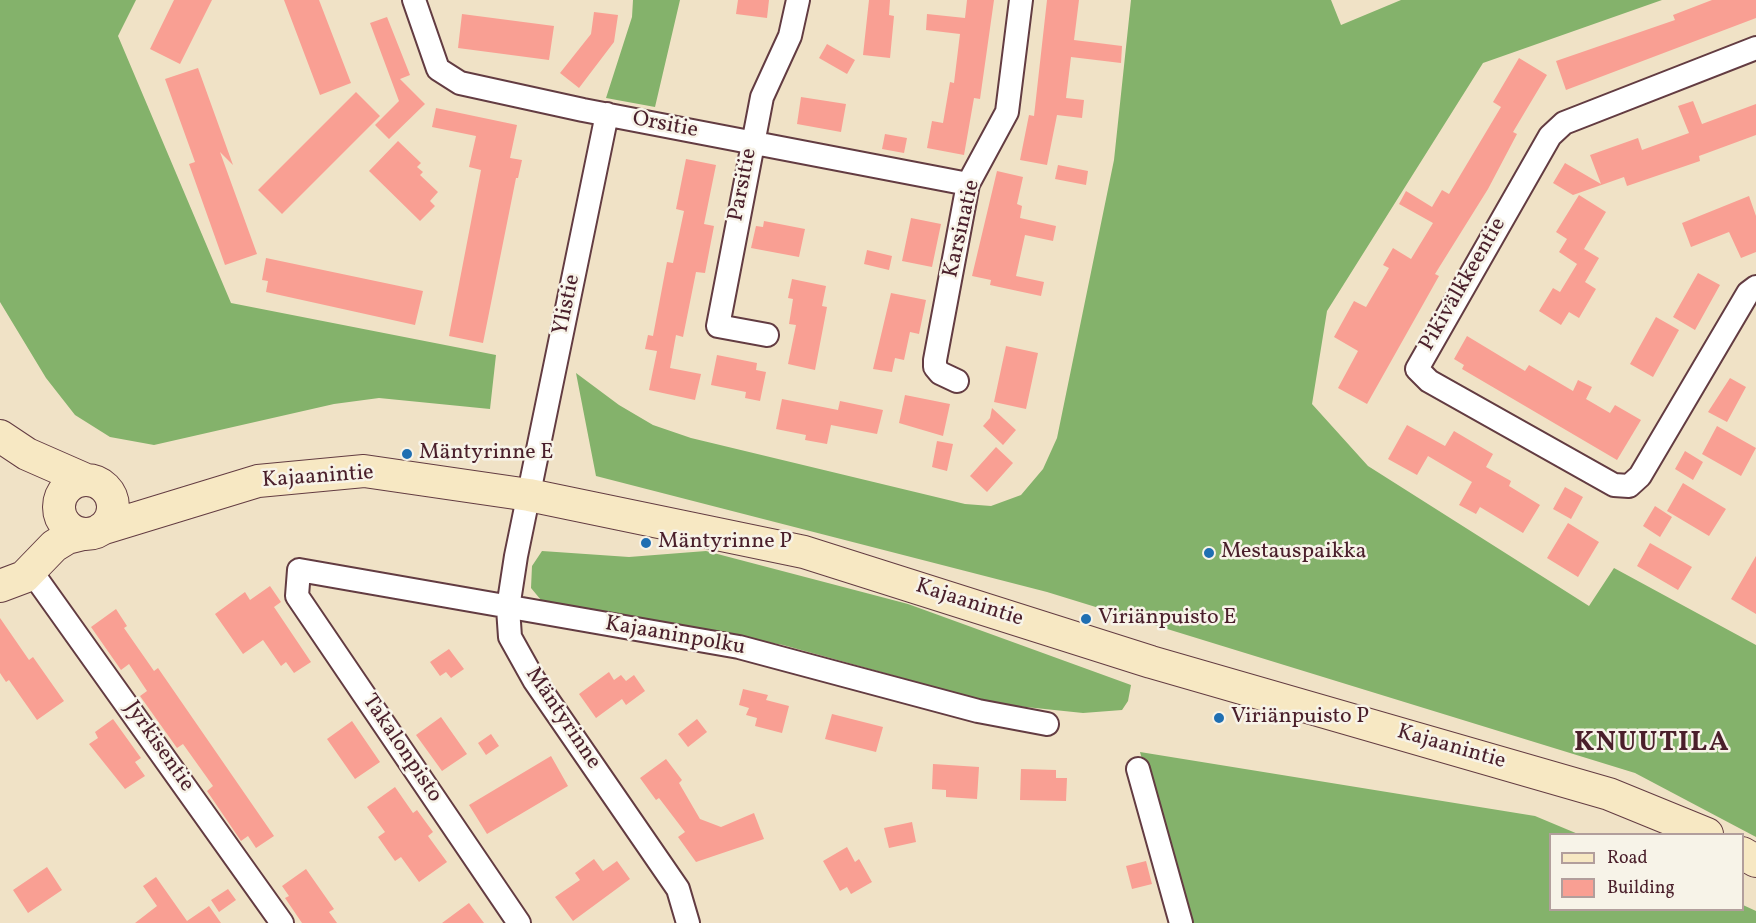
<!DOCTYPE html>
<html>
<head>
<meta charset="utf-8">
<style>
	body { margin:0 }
	#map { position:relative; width:1756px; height:923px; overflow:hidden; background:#f0e2c6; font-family:Vollkorn,serif }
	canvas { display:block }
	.legend { position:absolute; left:1549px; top:833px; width:195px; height:78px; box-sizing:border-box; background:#f7f3e8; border:2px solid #b29e9c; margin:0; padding:8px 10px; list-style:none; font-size:18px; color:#4a1f2b }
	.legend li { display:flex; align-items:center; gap:12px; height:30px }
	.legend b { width:30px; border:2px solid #b29e9c }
</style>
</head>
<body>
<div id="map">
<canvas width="1756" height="923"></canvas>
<ul class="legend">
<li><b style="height:8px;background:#f7e8c3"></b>Road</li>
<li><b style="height:16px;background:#f99f93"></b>Building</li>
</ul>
</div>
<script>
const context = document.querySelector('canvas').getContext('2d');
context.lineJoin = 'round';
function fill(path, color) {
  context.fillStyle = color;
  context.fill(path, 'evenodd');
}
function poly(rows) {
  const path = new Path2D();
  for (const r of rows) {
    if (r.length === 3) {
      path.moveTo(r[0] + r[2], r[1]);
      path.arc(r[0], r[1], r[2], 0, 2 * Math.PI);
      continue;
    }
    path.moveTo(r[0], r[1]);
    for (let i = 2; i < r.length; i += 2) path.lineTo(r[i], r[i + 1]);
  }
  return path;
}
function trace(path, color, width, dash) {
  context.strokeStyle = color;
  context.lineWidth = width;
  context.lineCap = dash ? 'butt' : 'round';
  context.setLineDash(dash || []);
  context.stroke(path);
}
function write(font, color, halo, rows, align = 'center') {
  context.font = font + ' Vollkorn,serif';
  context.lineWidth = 5;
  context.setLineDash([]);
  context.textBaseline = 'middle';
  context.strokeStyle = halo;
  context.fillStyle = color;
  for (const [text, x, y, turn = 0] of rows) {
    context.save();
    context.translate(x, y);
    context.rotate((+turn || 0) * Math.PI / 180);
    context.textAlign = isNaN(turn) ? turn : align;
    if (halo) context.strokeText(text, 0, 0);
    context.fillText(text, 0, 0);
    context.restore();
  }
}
fill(poly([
	[0,0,136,0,118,36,231,303,496,355,490,409,379,398,334,404,154,445,110,437,75,415,46,378,0,302],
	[633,0,680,0,655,107,606,98,632,17],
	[1131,0,1331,0,1341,25,1401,0,1662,0,1483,63,1327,311,1312,404,1368,466,1589,606,1614,568,1756,645,1756,837,1635,773,1047,592,596,476,576,373,619,405,653,425,691,438,965,504,991,506,1021,495,1043,469,1057,438,1114,160],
	[542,551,629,557,706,551,908,604,1131,685,1128,701,1122,710,1083,713,997,704,783,645,541,600,531,588,532,566],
	[1140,752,1535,816,1578,834,1550,834,1550,910,1742,910,1743,905,1756,911,1756,923,1190,923]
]), '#84b26b');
fill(poly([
	[174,0,212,0,180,64,150,49],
	[284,0,319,0,351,83,320,95],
	[738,0,769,0,767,18,736,14],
	[869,0,890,0,889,15,894,16,890,58,863,55],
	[967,0,994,0,980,99,974,98,964,155,927,148,932,121,943,123,950,82,954,83,960,34,926,30,927,14,965,18],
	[1047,0,1079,0,1074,40,1122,46,1121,63,1071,57,1066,98,1084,100,1082,118,1057,115,1047,165,1020,160,1029,115,1034,116],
	[1712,0,1756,0,1756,18,1566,90,1556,61,1675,20,1673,15],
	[594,12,618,15,614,42,579,88,560,73,591,34],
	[462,14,554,26,549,60,458,48],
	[387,17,410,75,400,79,425,104,389,139,375,125,399,101,370,23],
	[827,44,855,60,847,74,819,58],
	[1519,58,1547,75,1513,132,1517,134,1488,189,1435,274,1439,276,1367,404,1338,388,1358,351,1334,337,1354,301,1366,307,1389,268,1383,265,1393,248,1411,259,1433,223,1399,204,1406,191,1432,207,1442,190,1449,194,1501,107,1493,102],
	[198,68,233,165,220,152,257,254,225,265,189,164,195,162,165,79],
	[356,92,380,116,282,214,258,190],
	[801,97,846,104,841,132,797,124],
	[1693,101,1702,124,1756,104,1756,135,1699,156,1700,161,1627,186,1624,177,1573,195,1553,183,1565,163,1601,184,1590,155,1638,138,1642,150,1689,133,1678,106],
	[436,108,517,125,510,158,522,160,518,178,516,178,483,343,449,336,481,170,469,167,476,136,432,127],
	[885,134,907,138,904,153,882,149],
	[398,141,421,163,417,167,423,172,420,175,438,192,430,201,435,206,420,221,369,171],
	[686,159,716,165,704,224,714,226,705,273,696,272,683,337,676,335,670,368,701,374,695,400,649,390,657,351,645,349,648,335,653,336,667,262,673,263,684,211,676,209],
	[1058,165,1088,171,1086,185,1055,179],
	[997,171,1023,177,1017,204,1022,206,1020,218,1056,226,1053,241,1025,235,1016,276,1044,282,1041,296,990,285,991,280,972,276],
	[1579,195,1606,212,1584,249,1599,258,1585,282,1596,289,1579,318,1569,312,1561,325,1539,311,1553,288,1560,292,1577,264,1559,252,1567,239,1556,232],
	[1749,196,1756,216,1756,252,1741,258,1729,232,1691,247,1682,223],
	[911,218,941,224,932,267,902,261],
	[764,221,805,229,799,257,751,248,756,226,763,227],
	[867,250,892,256,889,270,864,264],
	[266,258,423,291,415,325,266,292,268,281,262,280],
	[1698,273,1720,285,1695,330,1673,317],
	[792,279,826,286,822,306,827,307,815,370,788,364,796,325,789,324,793,299,788,298],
	[891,293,926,300,919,334,910,332,904,360,895,358,892,372,873,369],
	[1656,317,1679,330,1653,377,1630,364],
	[1467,336,1525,371,1529,365,1573,391,1578,380,1592,387,1586,399,1610,413,1615,405,1641,420,1617,460,1462,369,1464,365,1454,359],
	[1006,346,1038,353,1026,409,994,402],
	[717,355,757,363,756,370,766,372,760,401,745,398,746,392,711,385],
	[1730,378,1746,387,1727,422,1708,412],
	[905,395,950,404,943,436,899,423],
	[782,399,838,410,840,401,883,410,877,434,831,425,827,444,805,440,806,435,776,429],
	[992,408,1016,430,1003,445,983,426,990,418],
	[1407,425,1445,446,1454,431,1493,454,1486,467,1511,481,1509,486,1540,505,1523,533,1480,507,1476,514,1459,505,1472,482,1428,456,1417,475,1388,459],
	[1717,426,1756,448,1741,476,1702,454],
	[937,441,953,444,947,471,932,467],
	[996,447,1013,463,987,492,970,476],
	[1685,451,1703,462,1693,480,1675,469],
	[1683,483,1726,509,1709,536,1667,511],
	[1565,487,1583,497,1571,519,1553,509],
	[1655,506,1672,517,1660,537,1643,526],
	[1568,523,1599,542,1578,577,1547,558],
	[1650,543,1692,567,1678,590,1637,566],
	[1756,556,1756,614,1731,599],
	[270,586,281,602,274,607,311,662,294,673,286,662,281,666,263,640,243,654,215,614,245,592,250,600],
	[116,609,127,626,124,628,154,671,158,668,274,836,256,848,248,836,241,841,207,791,213,786,183,744,177,748,140,696,147,691,129,664,121,670,91,627],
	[0,618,29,660,33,657,64,701,37,720,9,680,6,682,0,673],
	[449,649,464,669,451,678,446,672,440,676,430,662],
	[609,672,614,680,621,675,626,681,634,675,645,691,626,705,622,699,596,718,579,694],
	[743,689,768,695,766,700,789,706,782,733,755,726,757,718,746,715,749,708,739,705],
	[832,714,883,727,876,752,825,739],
	[441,717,467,754,442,771,416,735],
	[113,719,141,758,135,762,145,776,125,789,89,744,98,738,95,732],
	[697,719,707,732,688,747,678,734],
	[352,721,380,762,355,779,327,739],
	[491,734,499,746,486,755,478,743],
	[551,756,568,786,487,834,469,805],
	[666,759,682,780,679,783,700,819,721,827,754,813,764,839,696,862,678,837,685,832,659,798,656,800,640,778],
	[933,764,979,767,977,799,946,797,946,790,932,789],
	[1021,769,1056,770,1056,778,1067,778,1066,801,1020,800],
	[395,787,413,813,417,810,433,832,428,836,447,862,419,882,401,857,395,861,378,837,385,832,367,807],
	[912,822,916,842,889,848,884,828],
	[847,847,855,862,859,859,872,882,851,894,847,887,840,891,823,861],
	[594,859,603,871,617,861,630,879,573,921,555,897,580,880,575,873],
	[1146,861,1152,884,1132,889,1126,866],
	[47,867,62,890,28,913,13,890],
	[306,869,334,909,329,912,337,923,302,923,285,898,289,896,282,886],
	[156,877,187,921,209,906,221,923,135,923,157,906,143,886],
	[228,889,236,900,219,912,211,900],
	[469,903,484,923,442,923]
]), '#f99f93');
const street = poly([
	[414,0,438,69,460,83,583,110,968,184],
	[1756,48,1564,123,1550,136,1417,369,1429,381,1614,485,1629,486,1640,476,1748,293,1756,287],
	[607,114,516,556,508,608,510,637,534,680,678,889,688,923],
	[767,335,718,326,762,97,790,36,798,0],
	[957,381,940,373,935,367,935,360,968,184,1007,112,1021,0],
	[31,571,282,923],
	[1138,769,1181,923],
	[519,923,297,596,299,570,739,647,978,711,1047,724]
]);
const secondary = poly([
	[0,436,27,454,84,479],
	[86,507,27],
	[101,529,258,481,364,471,529,495,804,552,1151,662,1609,794,1707,834],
	[0,586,24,577,54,546,67,538,83,534],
	[1742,853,1756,861]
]);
trace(street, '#633c42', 26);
trace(secondary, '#633c42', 34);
trace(street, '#fff', 22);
trace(secondary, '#f7e8c3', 32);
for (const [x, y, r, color] of [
	[407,454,6,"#1f6fb2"],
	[646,543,6,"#1f6fb2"],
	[1209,553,6,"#1f6fb2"],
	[1086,619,6,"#1f6fb2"],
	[1219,718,6,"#1f6fb2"]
]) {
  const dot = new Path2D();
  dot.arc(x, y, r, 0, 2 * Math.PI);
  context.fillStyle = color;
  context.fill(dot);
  trace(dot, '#f7f3e8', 2);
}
write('22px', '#4a1f2b', '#f7f3e8', [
	["Orsitie",665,126,11],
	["Parsitie",744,185,-79],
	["Karsinatie",963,229,-77],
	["Pikivälkkeentie",1464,285,-60],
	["Ylistie",568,305,-78],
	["Kajaanintie",318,478,-4],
	["Kajaanintie",969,604,18],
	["Kajaaninpolku",675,637,10],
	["Mäntyrinne",562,719,56],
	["Jyrkisentie",158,747,55],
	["Kajaanintie",1451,748,16],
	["Takalonpisto",401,749,56]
]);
write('22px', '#4a1f2b', '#f7f3e8', [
	["Mäntyrinne E",419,454],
	["Mäntyrinne P",658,543],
	["Mestauspaikka",1221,553],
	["Viriänpuisto E",1098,619],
	["Viriänpuisto P",1231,718]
], 'left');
context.letterSpacing = '1.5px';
write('bold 28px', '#4a1f2b', '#f7f3e8', [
	["KNUUTILA",1652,745]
]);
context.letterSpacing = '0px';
</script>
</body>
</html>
